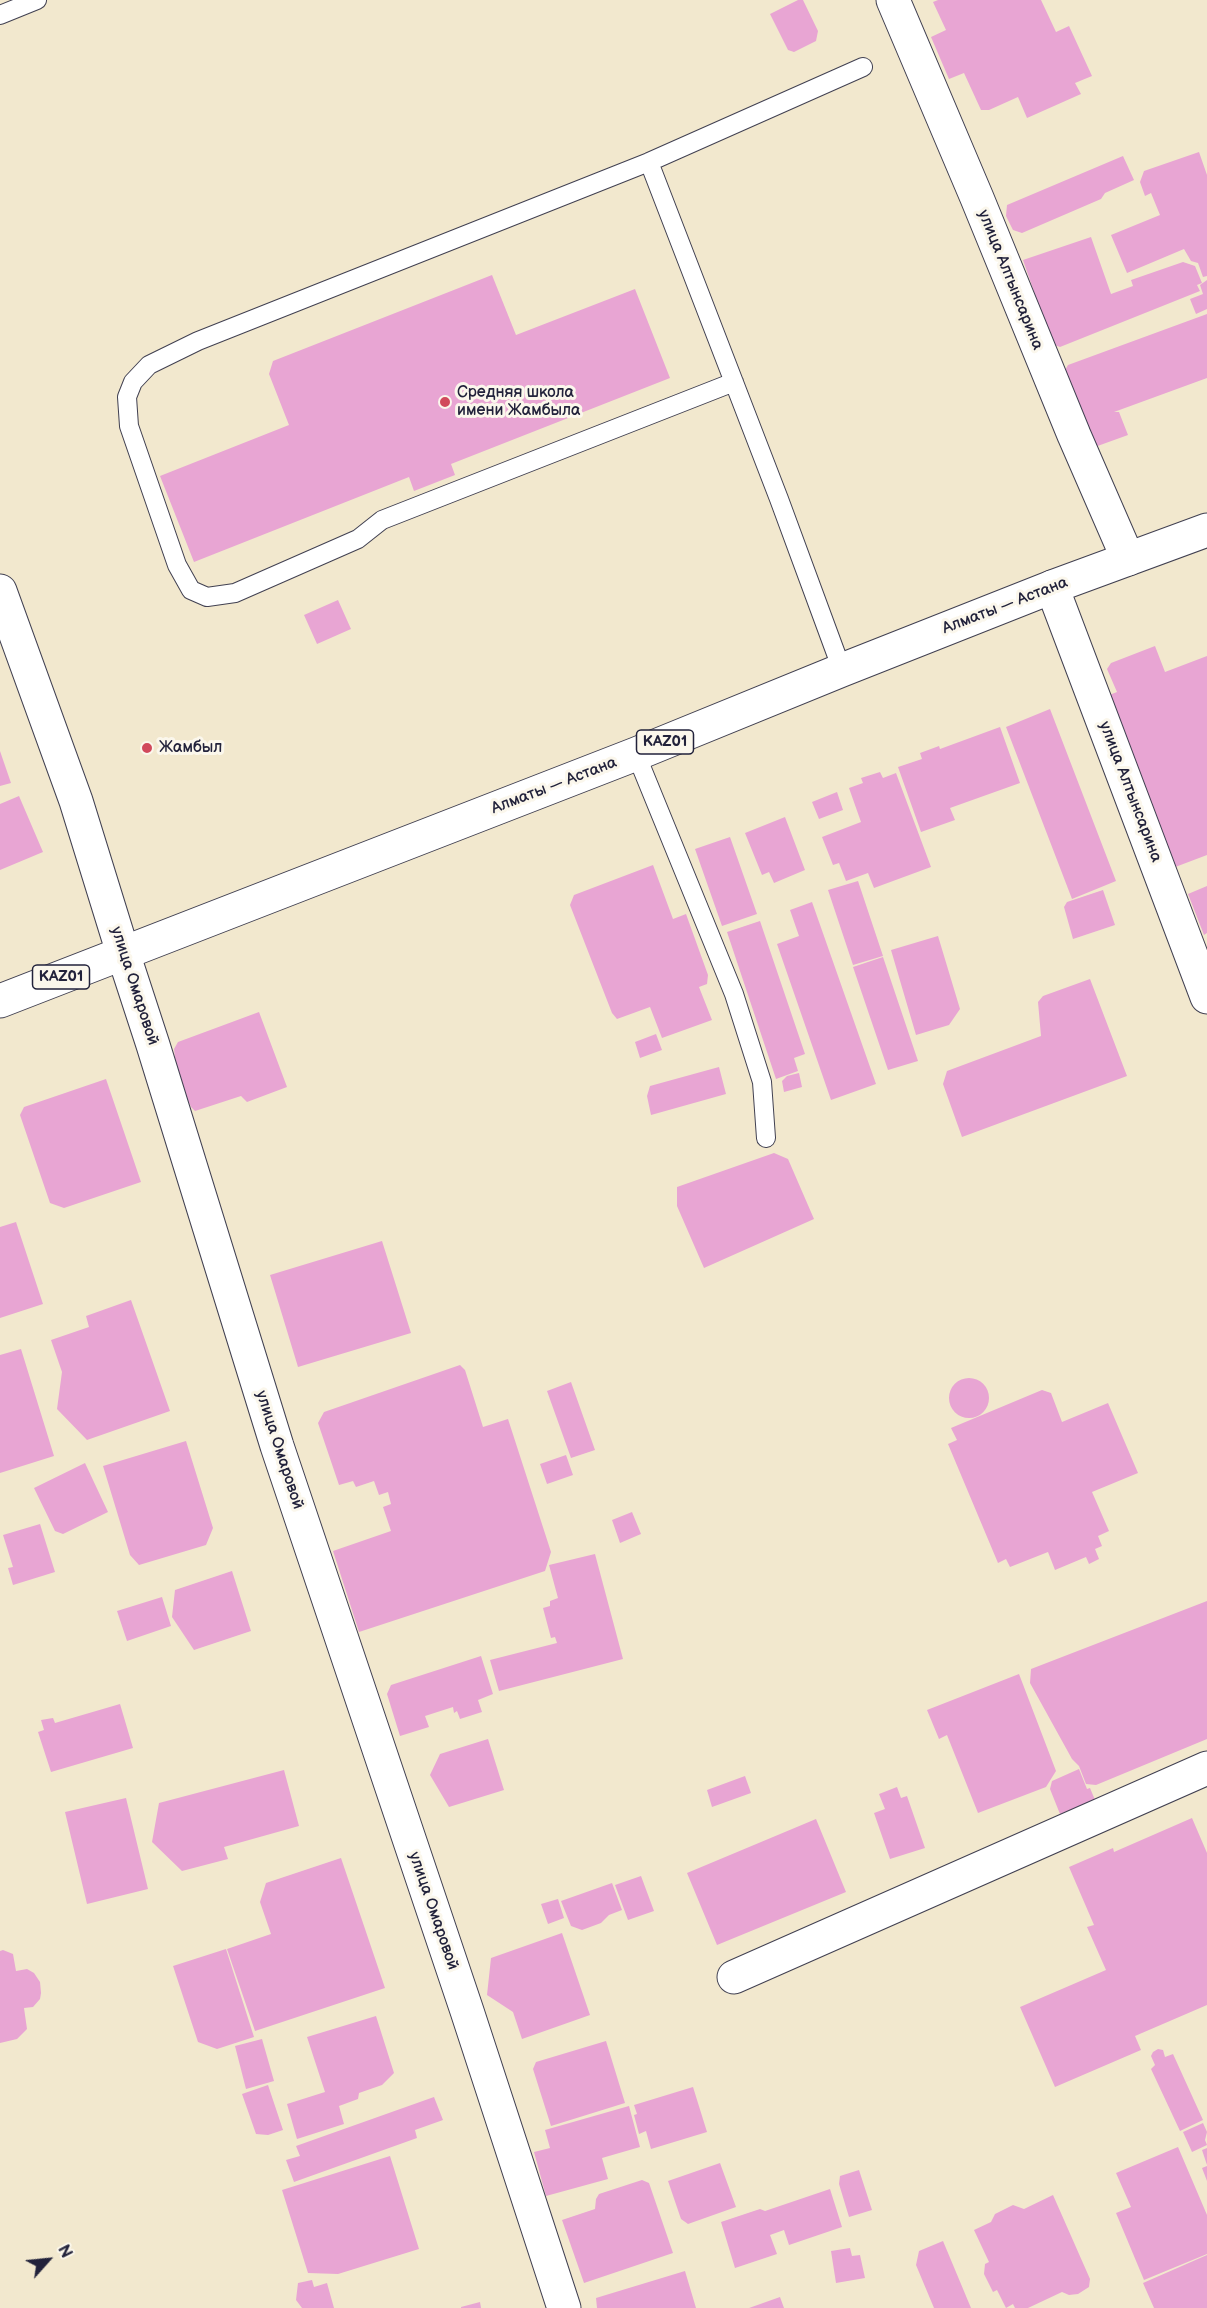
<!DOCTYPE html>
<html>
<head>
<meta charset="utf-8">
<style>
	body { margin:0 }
	#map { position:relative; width:1207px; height:2308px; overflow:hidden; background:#f2e8ce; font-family:"Balsamiq Sans",sans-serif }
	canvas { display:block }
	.north { position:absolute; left:18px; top:2230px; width:60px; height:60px; -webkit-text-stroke:4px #fbf7ec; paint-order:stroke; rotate:63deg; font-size:16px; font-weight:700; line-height:24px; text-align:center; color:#22223b }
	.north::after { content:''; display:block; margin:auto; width:21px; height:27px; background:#22223b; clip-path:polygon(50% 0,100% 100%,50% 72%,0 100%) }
</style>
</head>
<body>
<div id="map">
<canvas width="1207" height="2308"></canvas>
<div class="north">N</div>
</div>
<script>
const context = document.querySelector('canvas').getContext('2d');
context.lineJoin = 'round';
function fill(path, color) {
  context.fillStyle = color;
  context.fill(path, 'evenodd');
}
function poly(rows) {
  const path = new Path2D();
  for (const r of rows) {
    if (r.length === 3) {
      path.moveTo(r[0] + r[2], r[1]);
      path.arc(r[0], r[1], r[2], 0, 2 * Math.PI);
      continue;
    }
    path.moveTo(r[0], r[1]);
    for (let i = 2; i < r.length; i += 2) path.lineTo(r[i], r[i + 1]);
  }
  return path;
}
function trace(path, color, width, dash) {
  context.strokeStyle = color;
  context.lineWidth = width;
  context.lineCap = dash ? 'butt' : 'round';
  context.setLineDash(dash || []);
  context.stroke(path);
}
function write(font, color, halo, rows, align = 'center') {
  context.font = font + ' "Balsamiq Sans",sans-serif';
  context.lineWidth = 6;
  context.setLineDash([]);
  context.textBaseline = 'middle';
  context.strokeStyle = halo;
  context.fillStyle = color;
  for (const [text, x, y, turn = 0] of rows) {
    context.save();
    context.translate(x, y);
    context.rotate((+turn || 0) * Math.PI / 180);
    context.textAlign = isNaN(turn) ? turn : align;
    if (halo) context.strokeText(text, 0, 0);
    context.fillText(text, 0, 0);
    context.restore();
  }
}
fill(poly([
	[798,0,803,0,818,31,816,41,794,52,788,50,770,14],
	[938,0,1041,0,1056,32,1069,26,1092,76,1075,83,1081,94,1027,118,1018,97,989,110,981,110,964,73,949,79,931,37,946,30,933,2],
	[1199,152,1207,175,1207,276,1203,277,1198,263,1191,261,1184,249,1127,273,1111,235,1160,215,1151,193,1145,196,1140,182,1144,171],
	[1123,156,1134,180,1105,193,1101,199,1022,233,1013,230,1006,216,1007,205],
	[1091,237,1111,294,1133,286,1131,280,1183,262,1195,266,1202,283,1197,285,1200,291,1060,347,1052,344,1023,260],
	[492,275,516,335,635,289,670,378,451,464,455,475,414,491,409,477,194,562,160,476,289,425,269,374,273,361],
	[1207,280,1207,309,1196,314,1190,299,1203,294,1200,285],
	[1207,314,1207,378,1114,412,1119,412,1128,435,1092,448,1064,372,1068,365],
	[338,600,351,629,317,644,304,615],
	[1155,646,1165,672,1207,656,1207,855,1170,869,1104,697,1117,692,1107,669,1111,663],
	[1050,709,1116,881,1072,899,1006,727],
	[1000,727,1020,783,950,808,955,820,921,832,898,767,922,759,920,753,939,746,940,749],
	[0,751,11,783,0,786],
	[880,772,883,778,896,773,931,867,874,888,868,873,846,881,839,863,833,865,822,837,861,822,849,788,863,783,861,778],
	[837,792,843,810,819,819,812,802],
	[19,796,43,852,0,870,0,804],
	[785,817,805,870,774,883,769,872,762,875,745,833],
	[730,837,757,914,722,926,695,849],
	[653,865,673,919,686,914,708,975,707,984,699,987,712,1020,662,1038,650,1007,617,1019,612,1013,570,905,574,895],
	[858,881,883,956,853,965,828,890],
	[1207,886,1207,933,1204,935,1188,894],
	[1103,890,1115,925,1073,939,1064,907,1067,902],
	[812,902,876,1084,831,1100,777,944,799,936,790,910],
	[760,921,805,1054,794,1058,798,1071,776,1079,727,932],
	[938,936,960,1009,949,1025,916,1035,891,950],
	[883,957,918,1061,888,1070,853,967],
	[1090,979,1127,1076,962,1137,943,1084,947,1071,1041,1036,1038,1002,1043,996],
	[259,1012,287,1087,247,1102,241,1096,195,1111,191,1107,177,1076,174,1049,178,1042],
	[656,1034,662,1050,640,1058,635,1042],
	[719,1067,726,1094,651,1115,647,1096,650,1086],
	[799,1073,802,1087,784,1092,782,1081,787,1076],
	[106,1079,141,1182,64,1208,50,1203,20,1115,24,1107],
	[774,1153,788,1159,814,1219,704,1268,677,1206,677,1187],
	[16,1222,43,1304,0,1318,0,1227],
	[382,1241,411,1333,298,1367,270,1275],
	[131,1300,170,1411,87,1440,57,1409,62,1372,51,1340,89,1327,86,1316],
	[21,1349,54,1456,0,1473,0,1355],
	[460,1365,465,1370,483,1427,508,1419,551,1552,545,1571,359,1632,333,1551,391,1531,383,1507,391,1504,388,1492,379,1495,374,1481,356,1487,353,1481,339,1485,318,1423,324,1412],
	[969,1398,20],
	[571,1382,595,1450,571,1458,547,1391],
	[1042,1390,1051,1393,1062,1422,1108,1403,1138,1473,1092,1492,1109,1531,1098,1536,1102,1546,1095,1549,1099,1559,1089,1564,1086,1557,1055,1570,1048,1552,1010,1567,1006,1559,998,1563,948,1444,957,1440,951,1428],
	[186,1441,213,1528,206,1545,139,1565,130,1555,103,1466],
	[566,1455,573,1475,547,1484,540,1464],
	[85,1463,108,1512,63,1534,55,1531,34,1488],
	[632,1512,641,1534,620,1543,612,1520],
	[40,1524,55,1572,13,1585,8,1568,13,1567,3,1535],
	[595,1554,623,1659,499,1691,490,1660,557,1643,555,1637,551,1638,543,1608,550,1606,550,1601,558,1598,549,1565],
	[232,1571,251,1631,194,1650,172,1617,175,1590],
	[162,1597,171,1626,127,1641,117,1611],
	[1207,1601,1207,1739,1096,1785,1086,1784,1079,1766,1072,1759,1030,1683,1031,1669],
	[481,1656,493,1694,478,1700,482,1712,460,1719,457,1711,454,1713,453,1707,425,1716,429,1727,400,1736,387,1694,391,1685],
	[1019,1674,1056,1771,1046,1787,978,1813,947,1735,939,1739,927,1710],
	[120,1704,133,1748,51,1772,38,1732,44,1730,41,1720,53,1718,55,1723],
	[488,1739,504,1790,449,1807,430,1775,440,1754],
	[1079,1769,1087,1789,1090,1788,1095,1800,1060,1814,1050,1789,1052,1781],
	[284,1770,299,1826,224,1847,228,1859,182,1871,152,1842,159,1803],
	[745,1776,751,1793,712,1807,707,1790],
	[897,1787,901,1798,907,1796,925,1848,890,1859,874,1813,885,1809,879,1794],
	[126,1798,148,1889,87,1904,65,1812],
	[1192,1818,1207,1853,1207,2005,1135,2036,1141,2050,1055,2087,1020,2007,1106,1970,1087,1927,1094,1925,1069,1867,1113,1848,1114,1852],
	[816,1819,846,1892,717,1945,687,1873],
	[341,1858,385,1988,255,2031,227,1949,271,1934,260,1902,266,1883],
	[641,1876,654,1911,628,1920,615,1885],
	[612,1883,622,1910,609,1915,601,1923,582,1930,571,1926,561,1901],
	[558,1899,564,1918,548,1924,541,1904],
	[562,1933,590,2015,522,2039,513,2012,487,1995,491,1958],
	[226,1949,254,2037,217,2049,198,2042,173,1966],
	[3,1950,13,1954,16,1971,27,1969,34,1973,40,1982,41,1993,40,1999,33,2007,24,2008,27,2029,17,2039,0,2043,0,1951],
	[376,2016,394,2073,382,2085,359,2093,358,2099,339,2106,344,2124,297,2139,287,2104,325,2092,307,2037],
	[262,2039,274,2081,246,2089,235,2046],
	[606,2041,625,2103,551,2126,533,2069,536,2062],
	[1158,2049,1163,2050,1165,2057,1173,2054,1203,2120,1180,2131,1151,2069,1155,2065,1151,2056,1153,2052],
	[268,2085,283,2130,268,2135,256,2134,242,2094],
	[693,2087,707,2132,651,2149,646,2131,639,2134,634,2115,637,2114,634,2105],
	[434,2097,443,2120,415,2130,417,2138,294,2182,286,2160,300,2156,296,2146],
	[629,2106,640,2147,602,2158,608,2179,546,2196,534,2152,550,2148,545,2130],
	[1203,2123,1207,2132,1205,2140,1207,2145,1192,2152,1183,2132],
	[1178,2147,1207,2215,1207,2254,1144,2280,1116,2213,1131,2207,1116,2173],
	[1207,2148,1207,2165,1202,2150],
	[390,2156,419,2249,338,2274,308,2273,282,2190],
	[720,2163,736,2207,688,2224,681,2219,668,2181],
	[1207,2166,1207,2181,1202,2168],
	[859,2170,872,2210,849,2217,839,2184,840,2176],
	[642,2180,649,2183,673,2253,584,2283,562,2220,595,2209,596,2199,599,2194],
	[830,2189,842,2227,789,2245,784,2230,770,2235,777,2254,735,2268,721,2222,760,2209,765,2211],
	[1053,2195,1090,2279,1089,2287,1078,2294,1069,2295,1062,2292,1028,2308,1015,2308,1013,2304,1006,2308,997,2290,993,2292,984,2274,985,2264,989,2262,974,2230,991,2222,995,2214,1013,2205,1024,2209],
	[943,2241,971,2308,934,2308,916,2265,919,2251],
	[850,2248,852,2256,860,2255,865,2278,836,2283,831,2251],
	[1207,2255,1207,2308,1154,2308,1143,2283],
	[685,2271,696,2308,597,2308,596,2298],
	[312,2280,314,2287,327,2283,334,2308,302,2308,296,2300,298,2283],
	[780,2297,784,2308,749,2308],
	[480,2302,481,2308,461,2308,461,2307]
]), '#e8a5d3');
const lane = poly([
	[0,15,37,0],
	[649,162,779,499,842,670],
	[734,382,382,520,358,539,235,593,207,597,191,590,177,565,129,426,127,397,133,382,149,365,198,341,649,162,863,67],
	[636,754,734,994,762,1082,766,1138]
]);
const street = poly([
	[893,0,977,198,1074,435,1128,559],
	[1052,587,1207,997],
	[123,953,153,1045,277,1446,467,2011,564,2308],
	[734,1977,1207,1768]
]);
const secondary = poly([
	[0,591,76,801,123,953]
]);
const highway = poly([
	[0,1001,636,754,842,670,1052,587,1207,530]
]);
trace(lane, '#414051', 20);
trace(street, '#414051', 35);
trace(secondary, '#414051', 35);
trace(highway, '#414051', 35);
trace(lane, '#fff', 18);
trace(street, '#fff', 33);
trace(secondary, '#fff', 33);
trace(highway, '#fff', 33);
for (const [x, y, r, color] of [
	[445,402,6,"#d1495b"],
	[147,748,6,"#d1495b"]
]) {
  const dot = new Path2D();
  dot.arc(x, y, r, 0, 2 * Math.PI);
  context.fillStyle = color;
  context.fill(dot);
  trace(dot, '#fbf7ec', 2);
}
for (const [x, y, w] of [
	[665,742,57],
	[61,977,57]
]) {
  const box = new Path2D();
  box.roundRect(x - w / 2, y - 12, w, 24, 4.5);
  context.fillStyle = '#fbf7ec';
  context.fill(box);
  trace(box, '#22223b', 1.5);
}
write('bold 15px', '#22223b', null, [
	["KАZ01",665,742],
	["KАZ01",61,977]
]);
write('16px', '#22223b', '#fbf7ec', [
	["улица Алтынсарина",1010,280,68],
	["Алматы — Астана",1005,606,-21],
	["Алматы — Астана",554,786,-21],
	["улица Алтынсарина",1130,792,69],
	["улица Омаровой",134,986,72],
	["улица Омаровой",279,1450,72],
	["улица Омаровой",433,1911,71]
]);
write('16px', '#22223b', '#fbf7ec', [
	["Средняя школа",457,393],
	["имени Жамбыла",457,411],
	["Жамбыл",159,748]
], 'left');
</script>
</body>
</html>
